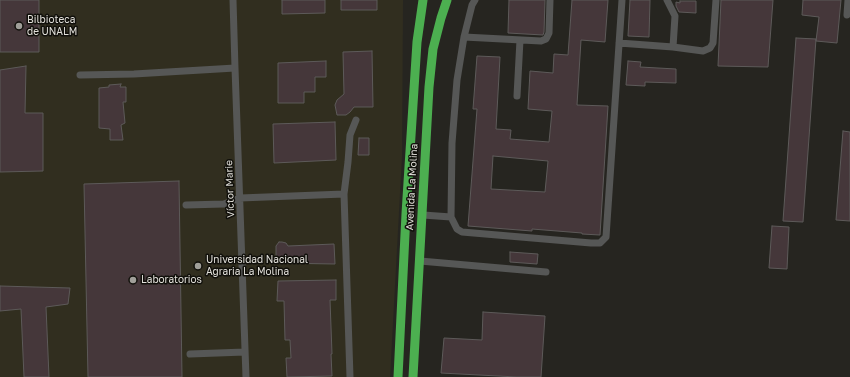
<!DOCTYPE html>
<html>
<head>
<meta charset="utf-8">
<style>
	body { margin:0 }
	canvas { display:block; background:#262520 }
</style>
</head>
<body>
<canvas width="850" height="377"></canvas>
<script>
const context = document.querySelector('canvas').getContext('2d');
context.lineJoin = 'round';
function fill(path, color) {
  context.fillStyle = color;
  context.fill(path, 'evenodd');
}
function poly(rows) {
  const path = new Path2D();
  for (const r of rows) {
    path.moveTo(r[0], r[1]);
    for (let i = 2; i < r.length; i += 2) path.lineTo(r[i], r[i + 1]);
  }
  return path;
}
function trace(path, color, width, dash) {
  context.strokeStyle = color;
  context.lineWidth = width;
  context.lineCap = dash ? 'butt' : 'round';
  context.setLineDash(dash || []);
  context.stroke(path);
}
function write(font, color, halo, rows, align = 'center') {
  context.font = font + ' "Golos Text",sans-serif';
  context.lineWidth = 3;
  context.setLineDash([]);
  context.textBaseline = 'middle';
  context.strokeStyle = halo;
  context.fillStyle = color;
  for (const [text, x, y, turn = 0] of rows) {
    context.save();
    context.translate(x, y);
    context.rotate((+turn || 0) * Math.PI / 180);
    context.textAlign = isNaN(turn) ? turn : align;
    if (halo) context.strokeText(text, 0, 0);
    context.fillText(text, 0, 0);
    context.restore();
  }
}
fill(poly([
	[0,0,403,0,402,156,390,377,0,377]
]), '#312e1f');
const building = poly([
	[0,0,39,0,39,52,0,52,0,0],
	[282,0,325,0,325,13,282,14,282,0],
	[341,0,377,0,377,10,341,10,341,0],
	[509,0,545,0,544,32,543,35,508,33,509,0],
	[572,0,608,0,605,42,581,40,577,105,608,106,600,235,582,234,582,233,532,229,532,231,468,226,477,109,473,109,477,56,500,57,496,129,511,130,510,139,549,142,552,111,528,109,530,71,553,73,554,54,568,55,572,0],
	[493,156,548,161,545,192,491,189,493,156],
	[630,0,650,0,649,37,628,36,630,0],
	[721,0,773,0,768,67,718,66,721,0],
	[803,0,841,0,837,43,816,41,819,17,802,15,803,0],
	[680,1,696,1,696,13,679,12,676,6,676,2,680,3,680,1],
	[796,38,816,39,803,222,783,221,796,38],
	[372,51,373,107,354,107,350,112,346,115,337,115,335,105,337,100,344,94,343,52,372,51],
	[326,61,326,77,315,77,315,92,304,92,304,103,278,103,278,63,326,61],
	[628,61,641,62,640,67,676,69,676,83,645,82,645,86,626,85,628,61],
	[26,66,25,113,43,113,43,171,0,172,0,70,26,66],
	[121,84,120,87,126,87,126,102,123,102,125,123,121,125,123,140,110,140,110,129,99,128,99,88,109,87,109,85,121,84],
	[335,122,336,160,274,163,273,124,335,122],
	[843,131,850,132,850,221,836,220,843,131],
	[359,138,369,138,369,155,358,155,359,138],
	[179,181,182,377,88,377,84,184,179,181],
	[772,226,789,227,787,269,769,268,772,226],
	[279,242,282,242,286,243,288,246,334,244,335,264,276,263,276,246,279,242],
	[510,252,538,254,537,264,510,262,510,252],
	[336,280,336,300,330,300,332,354,331,354,332,376,287,377,286,358,291,358,290,340,285,340,284,301,277,301,278,281,336,280],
	[0,286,70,288,68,304,46,307,49,377,24,377,21,309,0,311,0,286],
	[483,312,545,316,541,377,517,377,441,373,444,338,482,340,483,312]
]);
fill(building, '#45373a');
trace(building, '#5d5a59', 1);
trace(poly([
	[233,0,235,68,246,377],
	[667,0,675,16,673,47],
	[847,15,848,0],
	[464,37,541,41,546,39,549,33,550,0],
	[619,43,673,47,703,51,710,48,713,43,716,0],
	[80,75,134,74,235,68],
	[517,96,520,40],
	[186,205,224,204,240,198,344,194],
	[423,215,451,217,452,143,457,80,464,37,472,5,475,0],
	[451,217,457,229,462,232,591,243,600,243,606,237,622,0],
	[420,261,546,272],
	[190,354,245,352],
	[350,377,344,194,348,162,350,135,356,120]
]), '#565756', 7);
trace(poly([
	[398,377,406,214,417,42,423,0],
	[413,377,429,87,433,49,441,18,447,0]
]), '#4caf50', 9);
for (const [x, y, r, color] of [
	[19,26,4,"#a09f99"],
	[198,266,4,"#a09f99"],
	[133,280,4,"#a09f99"]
]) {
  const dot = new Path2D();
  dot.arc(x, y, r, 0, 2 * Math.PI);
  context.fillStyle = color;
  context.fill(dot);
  trace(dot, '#11100b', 1.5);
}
write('10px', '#e2e0da', '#11100b', [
	["Bilbioteca",27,20],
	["de UNALM",27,32],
	["Universidad Nacional",206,260],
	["Agraria La Molina",206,272],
	["Laboratorios",141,280]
], 'left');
write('10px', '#e2e0da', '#11100b', [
	["Avenida La Molina",412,187,-87],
	["Víctor Marie",230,189,-92]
]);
</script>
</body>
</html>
